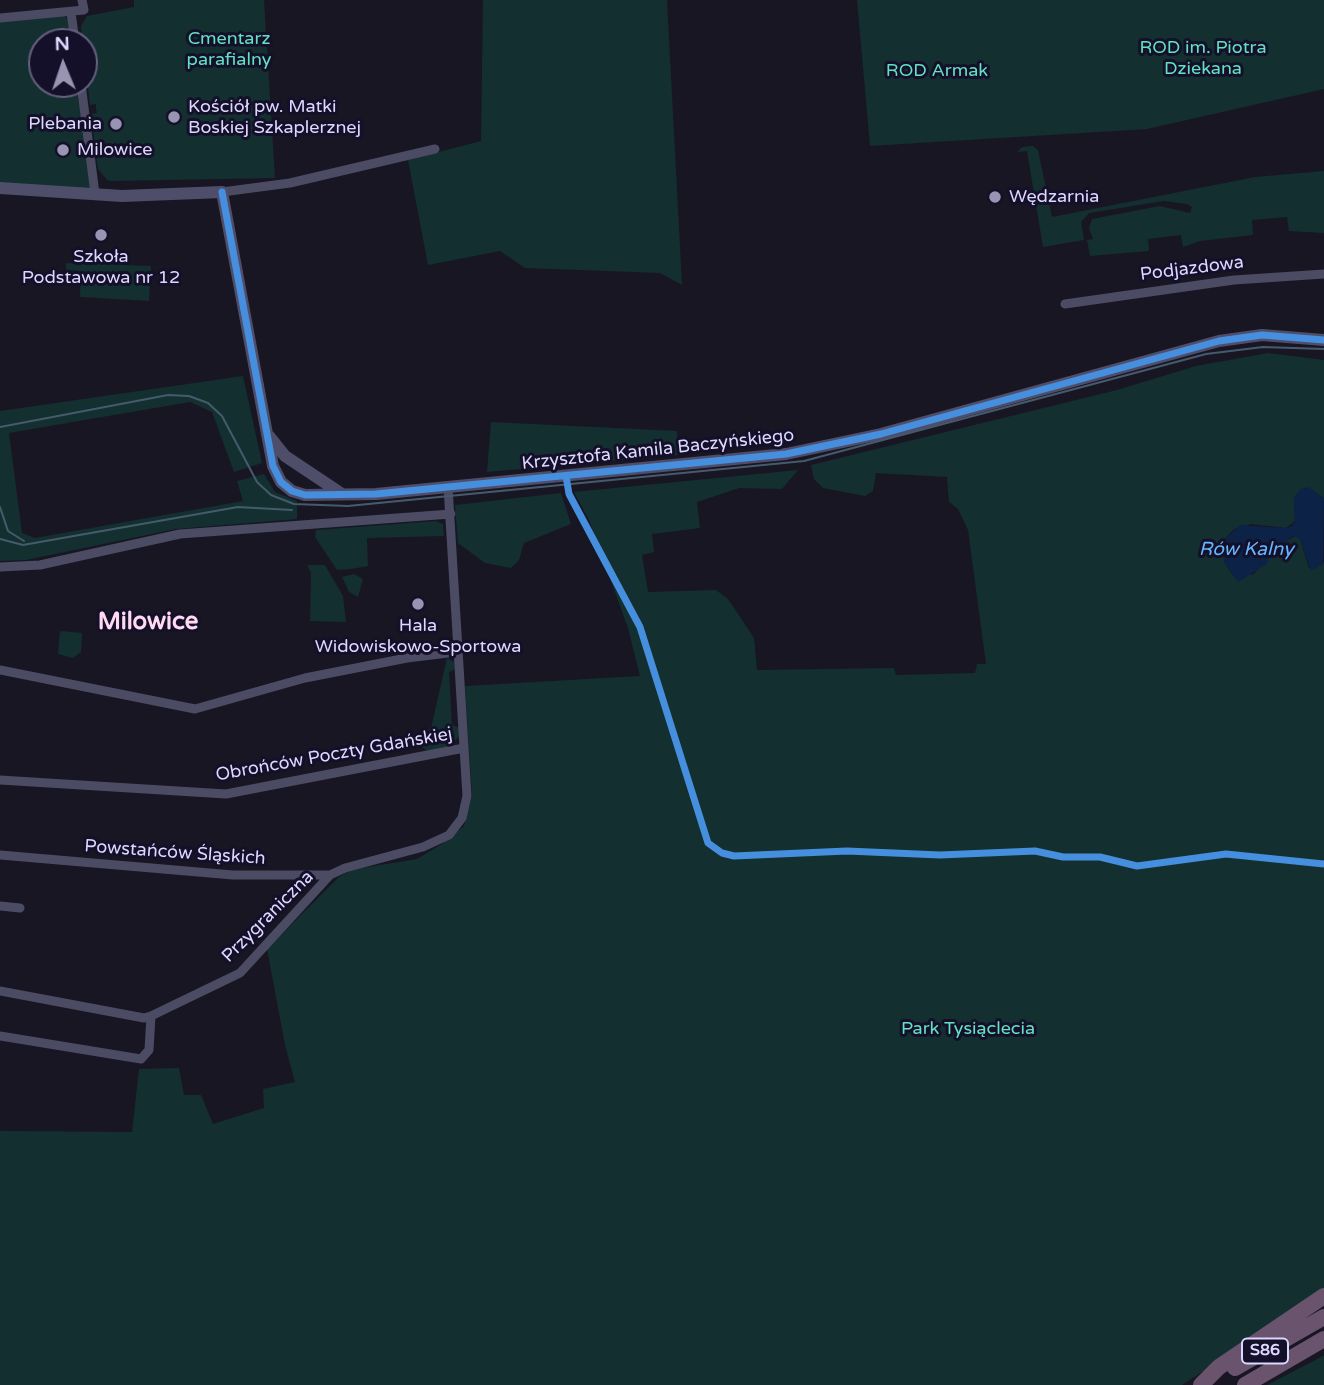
<!DOCTYPE html>
<html>
<head>
<meta charset="utf-8">
<style>
	body { margin:0 }
	#map { position:relative; width:1324px; height:1385px; overflow:hidden; background:#181623; font-family:"Varela Round",sans-serif }
	canvas { display:block }
	.north { position:absolute; left:28px; top:28px; width:70px; height:70px; box-sizing:border-box; background:#151029; border:2px solid #65607f; border-radius:50%; rotate:358deg; font-size:19px; font-weight:700; line-height:28px; text-align:center; color:#ddd8ff }
	.north::after { content:''; display:block; margin:auto; width:24px; height:32px; background:#9894b2; clip-path:polygon(50% 0,100% 100%,50% 72%,0 100%) }
</style>
</head>
<body>
<div id="map">
<canvas width="1324" height="1385"></canvas>
<div class="north">N</div>
</div>
<script>
const context = document.querySelector('canvas').getContext('2d');
context.lineJoin = 'round';
function fill(path, color) {
  context.fillStyle = color;
  context.fill(path, 'evenodd');
}
function poly(rows) {
  const path = new Path2D();
  for (const r of rows) {
    path.moveTo(r[0], r[1]);
    for (let i = 2; i < r.length; i += 2) path.lineTo(r[i], r[i + 1]);
  }
  return path;
}
function trace(path, color, width, dash) {
  context.strokeStyle = color;
  context.lineWidth = width;
  context.lineCap = dash ? 'butt' : 'round';
  context.setLineDash(dash || []);
  context.stroke(path);
}
function write(font, color, halo, rows, align = 'center') {
  context.font = font + ' "Varela Round",sans-serif';
  context.lineWidth = 6;
  context.setLineDash([]);
  context.textBaseline = 'middle';
  context.strokeStyle = halo;
  context.fillStyle = color;
  for (const [text, x, y, turn = 0] of rows) {
    context.save();
    context.translate(x, y);
    context.rotate((+turn || 0) * Math.PI / 180);
    context.textAlign = isNaN(turn) ? turn : align;
    if (halo) context.strokeText(text, 0, 0);
    context.fillText(text, 0, 0);
    context.restore();
  }
}
fill(poly([
	[134,0,264,0,275,178,112,181,107,180,98,169,91,114,97,113,96,109,96,104,90,105,81,26,87,16,134,7],
	[483,0,667,0,682,285,660,273,525,268,500,251,428,265,408,160,481,141],
	[857,0,1324,0,1324,89,1147,129,870,146],
	[64,16,68,19,71,42,42,42,42,84,76,84,91,184,89,190,0,184,0,20],
	[1033,146,1038,150,1052,217,1255,177,1324,171,1324,233,1289,231,1287,217,1252,220,1253,235,1200,241,1183,247,1181,235,1148,239,1149,251,1090,256,1087,240,1093,239,1089,228,1092,219,1160,206,1190,213,1192,207,1187,204,1164,201,1089,213,1081,222,1084,240,1043,247,1027,151,1017,152,1022,147],
	[66,263,151,266,149,301,80,297,81,271,66,270],
	[1268,353,1324,360,1324,498,1310,489,1301,489,1294,498,1295,521,1286,528,1251,524,1234,529,1223,541,1224,562,1234,577,1254,574,1280,545,1295,536,1300,539,1309,568,1323,564,1324,561,1324,1293,1182,1385,0,1385,0,1131,132,1132,139,1069,179,1068,184,1095,201,1095,213,1124,264,1108,263,1089,295,1082,285,1045,267,949,339,877,350,870,417,859,442,844,464,826,472,796,465,686,640,676,628,628,589,520,574,492,798,470,782,489,739,488,697,502,700,528,652,534,654,552,642,555,648,592,716,590,728,599,754,638,757,670,894,668,896,675,975,673,977,664,986,664,968,530,958,509,949,502,947,477,876,473,873,491,865,496,823,488,814,479,811,465,1117,390,1196,366],
	[243,376,262,463,234,472,212,412,190,402,9,433,22,533,35,538,243,501,237,481,264,474,275,492,297,501,297,519,176,529,26,560,0,561,0,411],
	[491,422,677,431,678,455,487,472],
	[561,493,571,524,524,543,519,560,511,568,485,563,458,543,455,505],
	[436,521,443,524,444,536,367,538,368,566,351,569,337,570,315,537,316,530],
	[307,565,325,565,343,596,346,622,310,621,311,573],
	[354,574,363,579,358,597,349,592,342,577],
	[60,631,82,633,81,652,73,658,58,654],
	[447,658,454,662,455,669,449,672,452,725,461,728,459,737,448,747,428,751,423,748,420,742,422,733,431,728],
	[1324,1356,1324,1385,1267,1385,1323,1356]
]), '#142f30');
fill(poly([
	[1308,487,1324,498,1323,564,1311,571,1300,539,1293,536,1271,553,1267,564,1238,582,1224,562,1223,541,1240,525,1286,528,1292,526,1295,521,1294,498,1301,489]
]), '#0d2247');
trace(poly([
	[71,12,75,42],
	[0,18,84,10,82,0],
	[81,84,95,194],
	[222,192,290,183,435,149],
	[1065,304,1234,280,1324,274],
	[0,567,40,565,180,534,451,514],
	[0,670,195,709,305,678,407,658,456,652],
	[0,780,226,794,464,748],
	[0,855,233,875,330,875,345,868,423,847,449,835,462,818,467,796,448,487],
	[0,906,20,908],
	[0,991,144,1018,151,1016,240,973,330,875],
	[0,1036,141,1059,149,1050,151,1016]
]), '#4c4b64', 9);
trace(poly([
	[0,188,122,196,222,192,273,466,281,482,292,491,305,495,376,494,786,454,881,434,1219,341,1262,335,1324,340],
	[269,436,285,456,342,494]
]), '#4f4e6a', 12);
trace(poly([
	[1235,1368,1324,1317],
	[1201,1385,1219,1367,1324,1296],
	[1245,1385,1324,1339]
]), '#69536d', 16);
trace(poly([
	[0,427,168,395,189,396,208,403,222,416,257,482,271,495,294,504,348,506,804,461,1206,354,1263,347,1324,349],
	[0,507,8,531,24,541],
	[0,539,23,545,238,507,292,510]
]), '#455b6d', 2);
trace(poly([
	[222,192,273,466,281,482,292,491,305,495,376,494,786,454,881,434,1219,341,1262,335,1324,340],
	[566,476,569,494,640,627,708,843,722,853,734,856,847,851,940,855,1035,851,1063,857,1100,857,1137,866,1226,854,1324,864]
]), '#468fdf', 7);
for (const [x, y, r, color] of [
	[174,117,7,"#9894b2"],
	[116,124,7,"#9894b2"],
	[63,150,7,"#9894b2"],
	[995,197,7,"#9894b2"],
	[101,235,7,"#9894b2"],
	[418,604,7,"#9894b2"]
]) {
  const dot = new Path2D();
  dot.arc(x, y, r, 0, 2 * Math.PI);
  context.fillStyle = color;
  context.fill(dot);
  trace(dot, '#151029', 2.5);
}
for (const [x, y, w] of [
	[1265,1351,46]
]) {
  const box = new Path2D();
  box.roundRect(x - w / 2, y - 12.5, w, 25, 5);
  context.fillStyle = '#151029';
  context.fill(box);
  trace(box, '#ddd8ff', 2);
}
write('bold 16px', '#ddd8ff', null, [
	["S86",1265,1351]
]);
write('18px', '#62e1c3', '#151029', [
	["Cmentarz",229,39],
	["parafialny",229,60],
	["ROD im. Piotra",1203,48],
	["Dziekana",1203,69],
	["ROD Armak",937,71],
	["Park Tysiąclecia",968,1029]
]);
write('18px', '#ddd8ff', '#151029', [
	["Kościół pw. Matki",188,107],
	["Boskiej Szkaplerznej",188,128],
	["Plebania",102,124,"right"],
	["Milowice",77,150],
	["Wędzarnia",1009,197],
	["Szkoła",101,257,"center"],
	["Podstawowa nr 12",101,278,"center"],
	["Hala",418,626,"center"],
	["Widowiskowo-Sportowa",418,647,"center"]
], 'left');
write('18px', '#ddd8ff', '#151029', [
	["Podjazdowa",1192,269,-7],
	["Krzysztofa Kamila Baczyńskiego",658,450,-6],
	["Obrońców Poczty Gdańskiej",334,755,-10],
	["Powstańców Śląskich",175,853,4],
	["Przygraniczna",268,917,-45]
]);
write('italic 19px', '#66b6ff', '#151029', [
	["Rów Kalny",1246,550]
]);
write('bold 24px', '#ffdaf1', '#151029', [
	["Milowice",148,623]
]);
</script>
</body>
</html>
